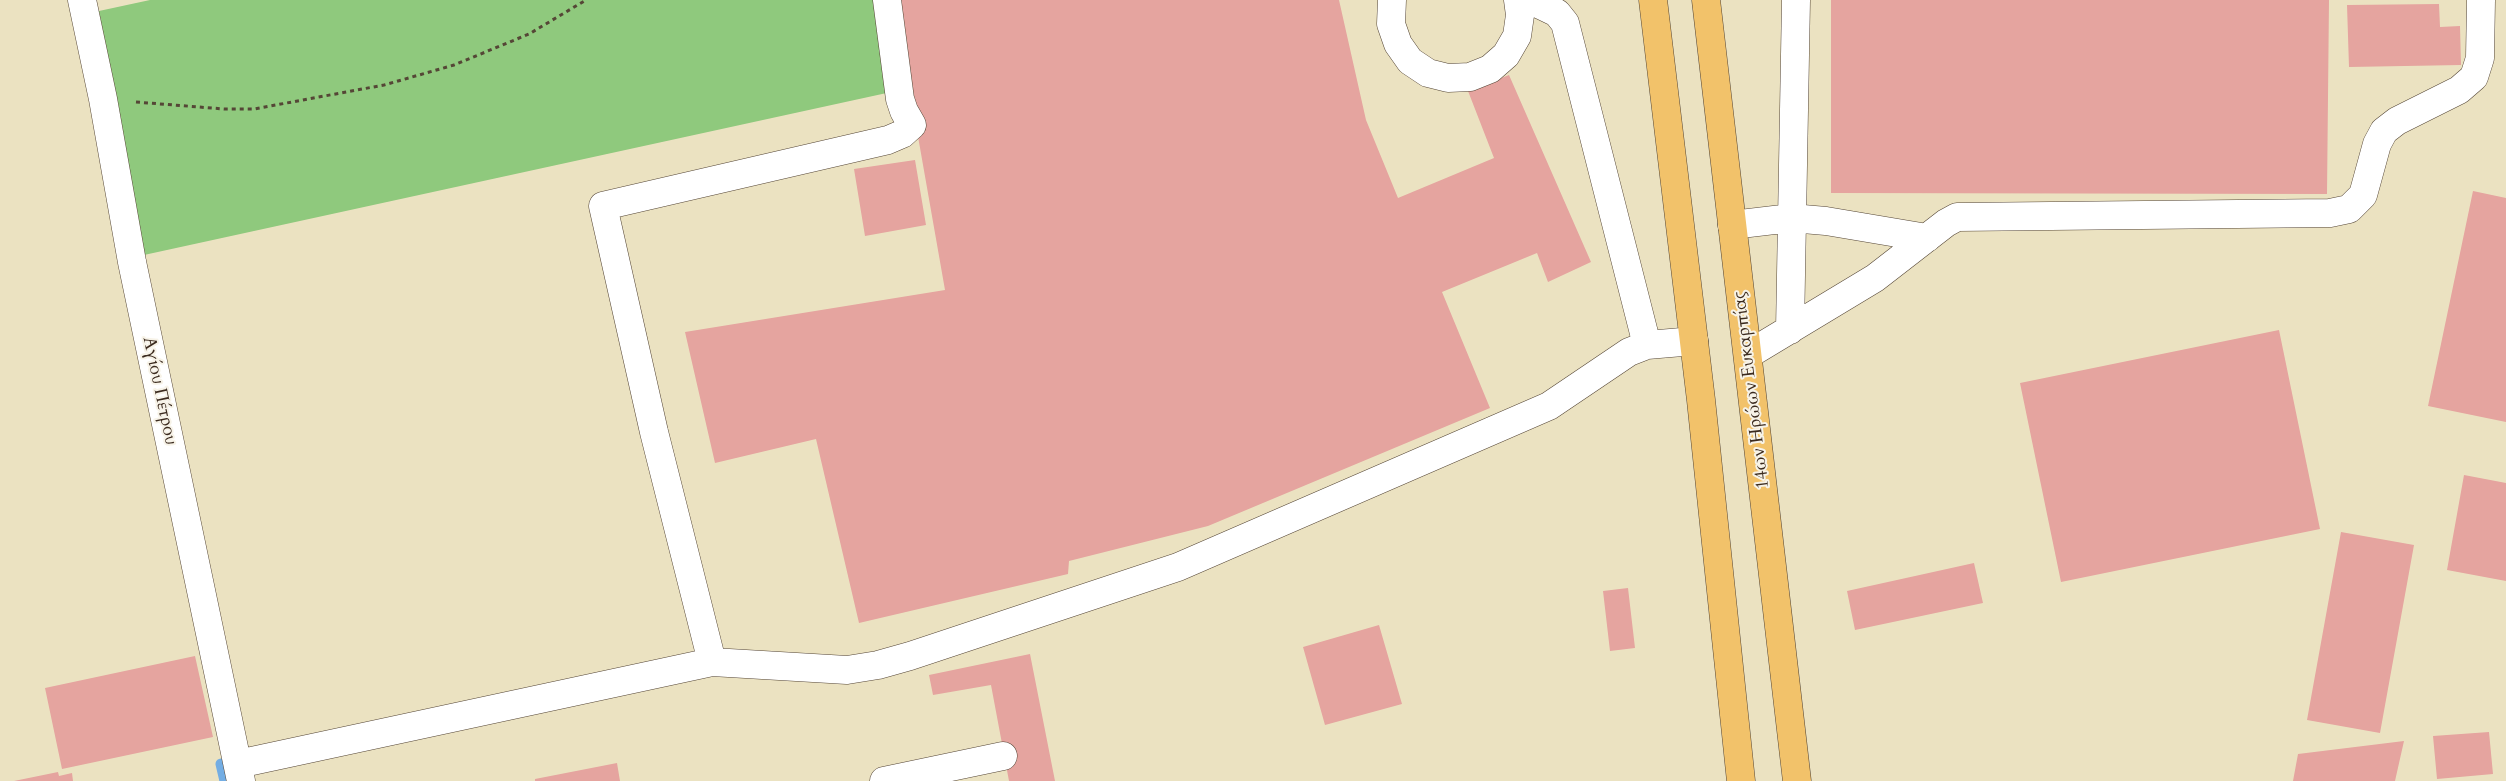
<!DOCTYPE html>
<html>
<head>
<meta charset="utf-8">
<style>
	body { margin:0 }
	canvas { display:block; background:#ebe2c1 }
</style>
</head>
<body>
<canvas width="2506" height="781"></canvas>
<script>
const context = document.querySelector('canvas').getContext('2d');
context.lineJoin = 'round';
function fill(path, color) {
  context.fillStyle = color;
  context.fill(path, 'evenodd');
}
function poly(rows) {
  const path = new Path2D();
  for (const r of rows) {
    path.moveTo(r[0], r[1]);
    for (let i = 2; i < r.length; i += 2) path.lineTo(r[i], r[i + 1]);
  }
  return path;
}
function trace(path, color, width, dash) {
  context.strokeStyle = color;
  context.lineWidth = width;
  context.lineCap = dash ? 'butt' : 'round';
  context.setLineDash(dash || []);
  context.stroke(path);
}
function write(font, color, halo, rows, align = 'center') {
  context.font = font + ' Cardo,serif';
  context.lineWidth = 4;
  context.setLineDash([]);
  context.textBaseline = 'middle';
  context.strokeStyle = halo;
  context.fillStyle = color;
  for (const [text, x, y, turn = 0] of rows) {
    context.save();
    context.translate(x, y);
    context.rotate((+turn || 0) * Math.PI / 180);
    context.textAlign = isNaN(turn) ? turn : align;
    if (halo) context.strokeText(text, 0, 0);
    context.fillText(text, 0, 0);
    context.restore();
  }
}
fill(poly([
	[150,0,887,0,905,89,144,255,99,11]
]), '#8fc97d');
trace(poly([
	[221,764,225,781]
]), '#73ade3', 11);
fill(poly([
	[894,0,1339,0,1366,120,1398,198,1494,158,1468,91,1509,75,1591,262,1548,282,1537,253,1442,292,1490,408,1208,526,1069,561,1068,574,859,623,816,439,715,463,685,332,945,290],
	[1831,0,2329,0,2327,194,1831,193],
	[2439,4,2440,27,2460,26,2461,65,2349,67,2347,5],
	[915,160,926,225,865,236,854,169],
	[2473,191,2506,198,2506,422,2428,406],
	[2279,330,2320,529,2061,582,2020,383],
	[2464,475,2506,483,2506,581,2447,570],
	[2341,532,2414,545,2380,733,2307,720],
	[1974,563,1983,603,1855,630,1847,591],
	[1628,588,1635,648,1610,651,1603,591],
	[1379,625,1402,704,1325,725,1303,647],
	[1030,654,1055,781,1009,781,991,685,933,695,929,675],
	[195,656,213,737,62,769,45,688],
	[2489,732,2493,774,2437,779,2433,736],
	[2404,741,2395,781,2293,781,2298,754],
	[617,763,620,781,535,781,535,779],
	[58,772,59,776,72,773,73,781,14,781]
]), '#e5a49f');
const minor = poly([
	[82,0,103,99,132,262,241,781],
	[1392,0,1391,24,1398,44,1410,61,1428,73,1448,78,1470,77,1490,69,1506,55,1517,36,1520,15,1518,0],
	[1530,0,1557,13,1565,23,1647,345],
	[1732,225,1791,218,1826,221,1927,238],
	[1790,330,1796,0],
	[1749,354,1875,278,1946,223,1957,217,2330,213,2349,209,2363,195,2377,144,2384,131,2397,121,2459,90,2474,77,2480,58,2481,0],
	[712,662,654,432,603,206,888,140,902,134,912,125,904,111,900,99,887,0],
	[238,764,712,662,847,670,878,665,910,656,1178,567,1549,406,1629,352,1647,345,1694,341],
	[884,781,1003,756]
]);
const major = poly([
	[1653,0,1701,400,1741,781],
	[1706,0,1797,781]
]);
trace(minor, '#554636', 29);
trace(major, '#554636', 29);
trace(poly([
	[136,102,224,109,254,109,384,85,454,65,529,34,586,0]
]), '#554636', 3, [4, 4]);
trace(minor, '#fff', 28);
trace(major, '#f2c26a', 28);
write('18px', '#3b2a1e', '#f7f3e8', [
	["14ων Ηρώων Ευκαρπίας",1752,390,-97],
	["Αγίου Πέτρου",159,391,78]
]);
</script>
</body>
</html>
